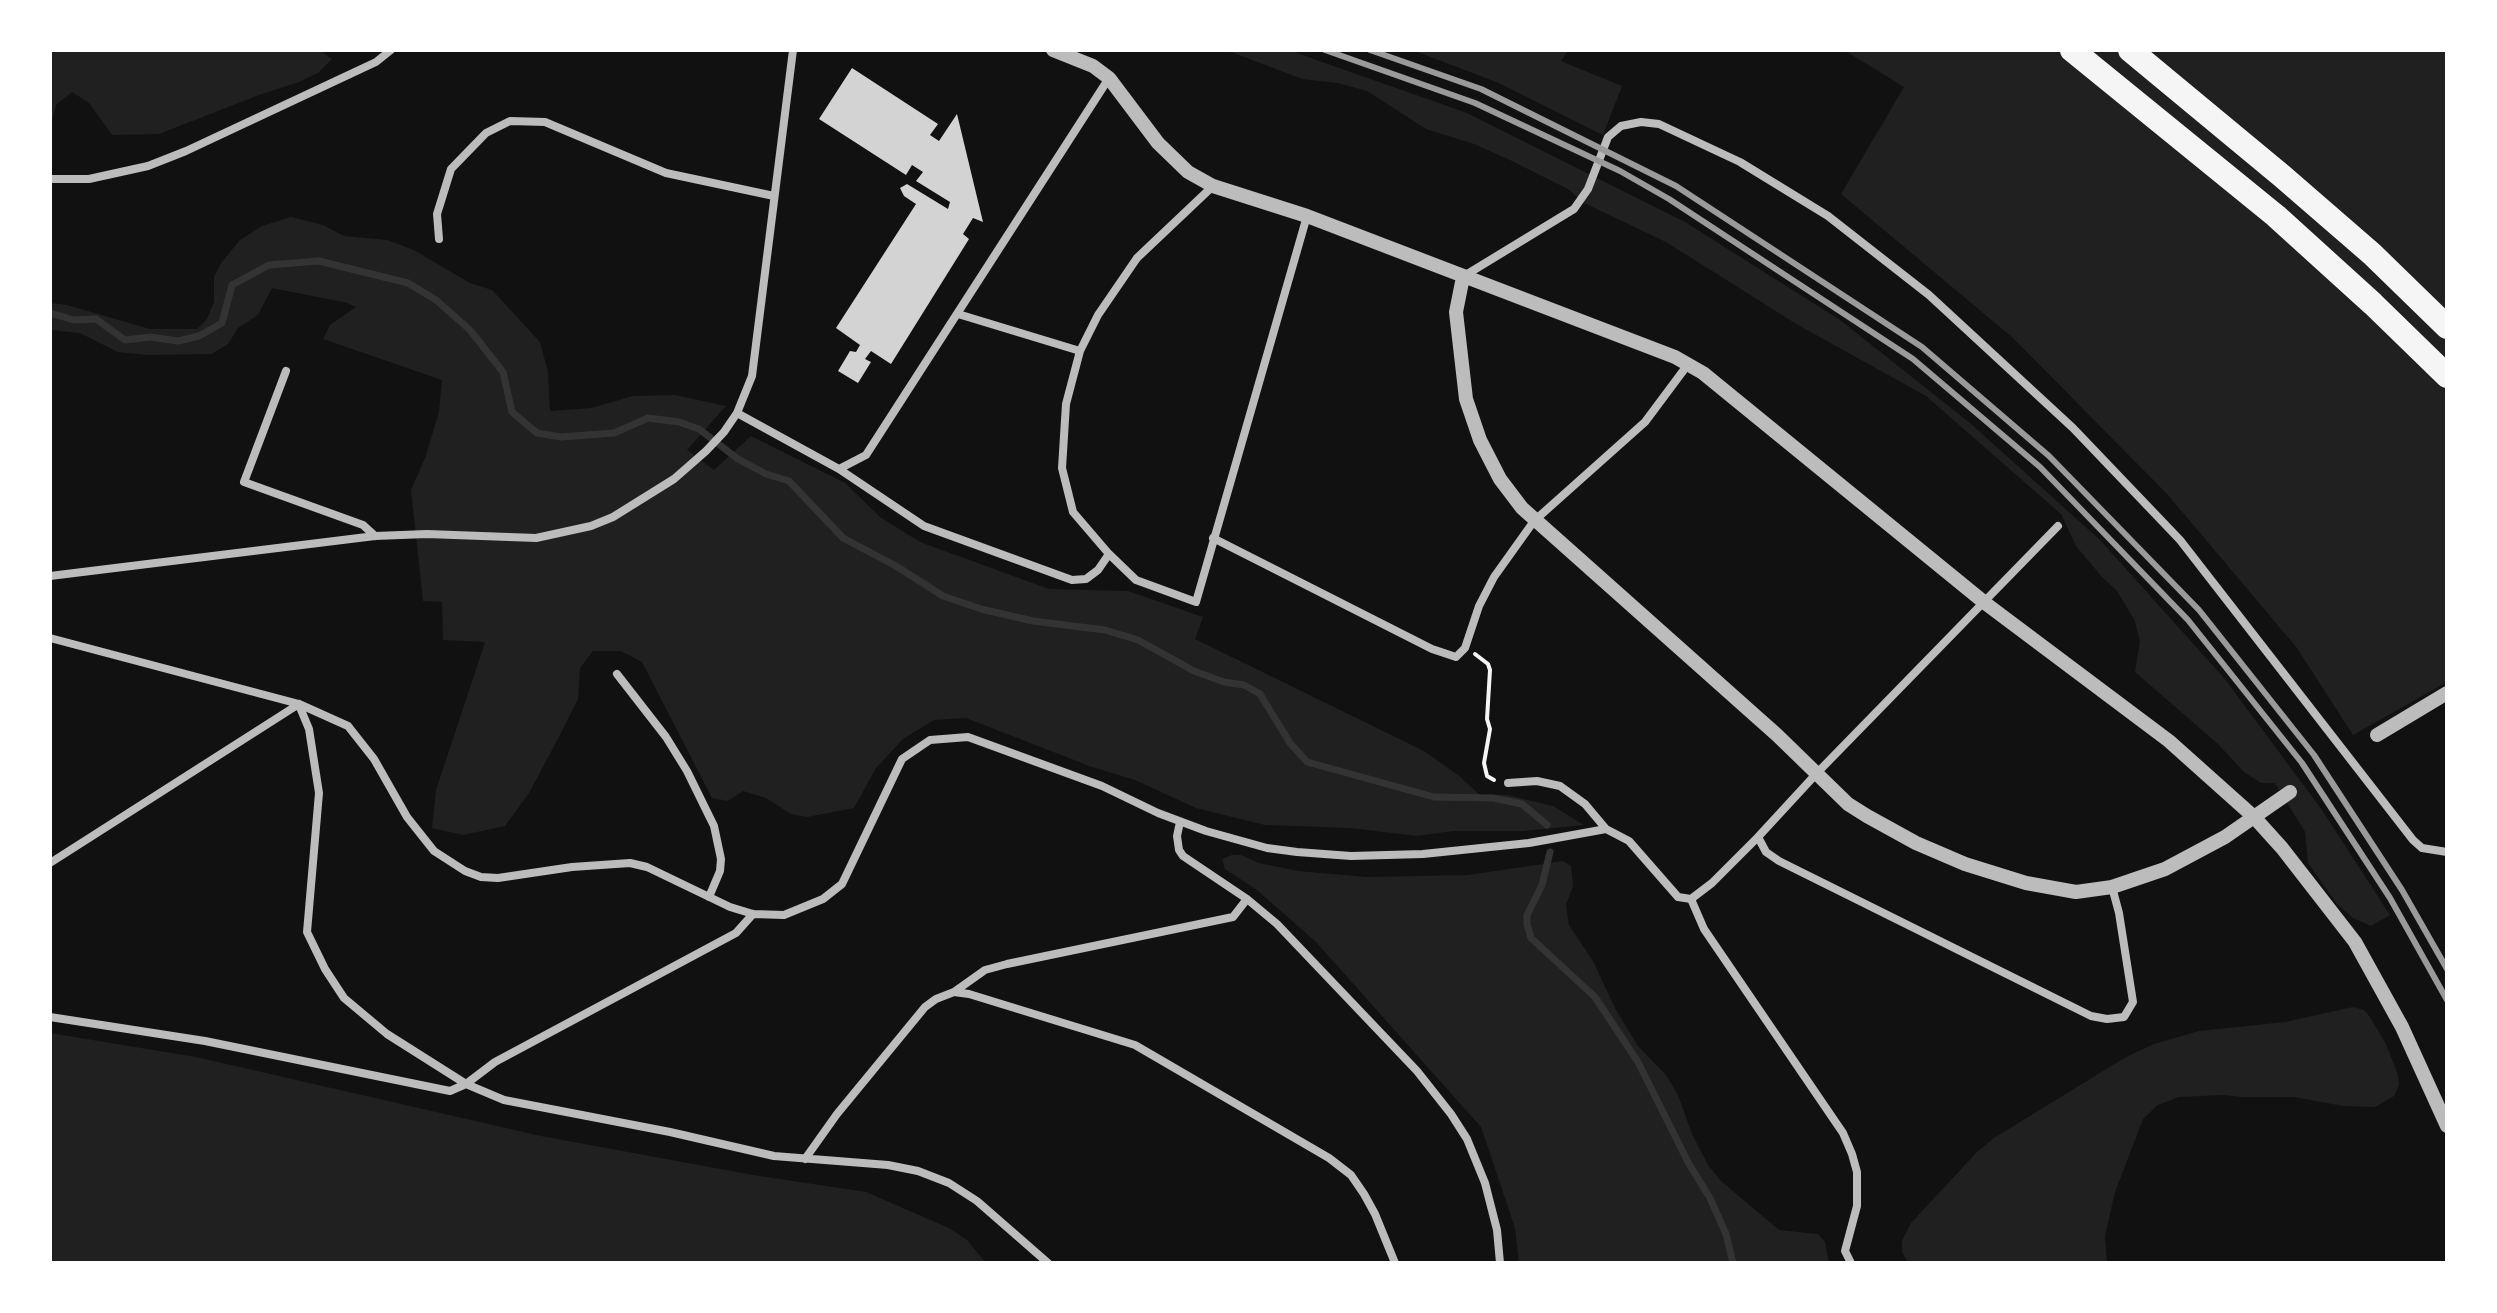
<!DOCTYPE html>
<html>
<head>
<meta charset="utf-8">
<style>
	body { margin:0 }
	#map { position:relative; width:2497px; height:1313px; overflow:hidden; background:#111; font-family:Mulish,sans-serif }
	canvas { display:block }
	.frame { position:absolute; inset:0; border:52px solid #fff; pointer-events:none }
</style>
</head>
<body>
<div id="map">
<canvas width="2497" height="1313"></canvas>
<div class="frame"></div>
</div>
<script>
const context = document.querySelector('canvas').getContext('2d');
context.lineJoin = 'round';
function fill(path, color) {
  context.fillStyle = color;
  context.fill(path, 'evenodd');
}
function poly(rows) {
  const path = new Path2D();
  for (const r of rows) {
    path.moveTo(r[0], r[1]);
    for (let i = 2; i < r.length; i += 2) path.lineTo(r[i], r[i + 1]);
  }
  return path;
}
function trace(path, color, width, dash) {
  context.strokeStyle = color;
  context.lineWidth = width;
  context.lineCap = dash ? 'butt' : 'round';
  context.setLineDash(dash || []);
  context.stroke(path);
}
fill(poly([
	[50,50,319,50,332,59,318,73,299,82,259,95,159,134,112,135,89,103,72,92,56,105,50,129],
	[1226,50,1294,52,1467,113,1685,222,1840,320,1970,423,2100,540,2224,678,2322,810,2390,915,2371,926,2353,918,2337,904,2308,863,2305,832,2275,783,2261,783,2244,772,2218,744,2135,672,2140,641,2135,621,2117,591,2102,577,2076,546,2061,514,1926,396,1798,325,1666,242,1584,203,1568,189,1510,160,1474,144,1426,129,1367,91,1338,83,1302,79],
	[1412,50,1568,50,1561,61,1622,86,1603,135,1499,83],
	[1844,50,2447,50,2447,682,2353,735,2297,648,2168,495,2013,338,1841,194,1904,87],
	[291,217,323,225,344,236,387,240,414,250,470,283,492,290,540,342,548,372,550,411,591,408,633,396,675,395,726,406,687,450,714,470,751,436,845,483,880,517,920,542,1049,589,1128,591,1203,617,1195,639,1424,751,1458,775,1480,795,1507,795,1553,806,1584,825,1523,831,1453,831,1417,836,1350,828,1265,825,1196,808,1135,780,1092,767,966,718,934,720,903,739,876,768,854,808,807,817,791,814,766,798,743,791,728,801,712,798,642,662,621,651,593,651,580,668,578,699,559,737,529,793,505,826,463,835,432,828,436,790,485,642,443,640,442,602,423,601,411,490,425,458,439,412,442,380,323,339,330,325,356,307,348,303,272,288,258,315,238,328,228,344,212,354,148,355,118,352,80,333,50,330,50,303,67,305,150,329,197,329,207,319,214,302,214,277,221,263,240,240,262,226],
	[1232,855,1241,855,1259,863,1298,871,1366,877,1468,875,1563,861,1571,866,1573,886,1566,905,1569,925,1593,961,1616,1010,1638,1046,1666,1075,1678,1095,1692,1134,1708,1165,1721,1181,1779,1230,1818,1234,1825,1242,1829,1263,1519,1263,1515,1228,1481,1127,1316,942,1257,890,1225,869,1222,859],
	[2353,1007,2364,1010,2370,1017,2386,1044,2398,1075,2399,1085,2394,1096,2375,1107,2343,1106,2294,1097,2243,1097,2222,1095,2179,1097,2158,1105,2143,1119,2115,1192,2105,1236,2107,1263,1907,1261,1902,1252,1902,1241,1911,1223,1977,1152,1994,1138,2126,1057,2154,1044,2199,1031,2285,1022],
	[50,1033,196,1057,541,1136,753,1175,866,1192,949,1228,967,1240,986,1263,50,1263]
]), '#202020');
trace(poly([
	[50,313,74,320,96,319,125,340,150,337,178,341,199,336,222,323,232,285,269,265,319,261,408,283,436,300,470,330,503,372,512,412,537,433,561,437,614,433,648,418,679,422,699,429,738,459,766,474,789,481,843,538,896,566,943,596,981,609,1033,621,1105,630,1138,640,1194,671,1224,682,1244,685,1260,694,1290,743,1307,762,1434,797,1493,798,1522,804,1547,825],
	[1550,852,1542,885,1527,915,1527,924,1531,938,1595,997,1638,1062,1689,1164,1710,1198,1726,1234,1733,1263]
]), '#333', 7);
fill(poly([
	[852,68,938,124,930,135,939,141,957,114,983,222,973,218,963,234,969,239,891,364,871,351,865,359,871,362,858,383,838,371,850,351,856,352,860,345,836,328,916,204,904,196,900,188,907,184,948,209,950,202,916,181,923,172,912,165,906,175,819,119]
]), '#d3d3d3');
trace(poly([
	[1475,654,1488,664,1490,670,1487,719,1490,729,1484,763,1487,776,1494,780]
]), '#f5f5f5', 4);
trace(poly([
	[50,179,89,179,148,166,186,151,376,62,391,50],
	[1213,186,1137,258,1098,315,1080,351,1066,404,1062,468,1073,512,1109,554,1136,580,1196,602,1307,216],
	[439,239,437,214,451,169,486,133,510,121,545,122,666,173,774,196],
	[1464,276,1574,209,1588,189,1608,137,1621,126,1641,122,1659,124,1740,162,1828,216,1929,295,2073,428,2180,540,2413,840,2422,848,2447,852],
	[958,314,1080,351],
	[286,371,244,482,363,525,375,536],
	[737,413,839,469,924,526,1072,580,1086,579,1098,570,1109,554],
	[839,469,866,455,1109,78],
	[1213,538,1432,649,1456,657,1465,648,1479,606,1494,577,1534,521,1645,422,1689,363],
	[50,576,375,536,427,534,536,538,591,526,613,517,674,479,706,451,724,432,737,413,752,376,793,50],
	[50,638,299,704,348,726,374,759,407,817,434,851,465,871,481,877,498,878,572,867,630,863,647,867,730,907,753,914,784,915,823,899,842,884,902,759,930,740,968,737,1102,786,1158,813,1206,831,1267,848,1297,852,1351,856,1423,854,1529,843,1606,829,1629,841,1678,897,1691,899],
	[617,674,666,737,687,771,714,826,721,859,720,871,709,897],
	[299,705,309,729,319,793,307,932,325,969,344,998,387,1034,466,1084,504,1100,670,1132,774,1156,888,1165,918,1171,949,1183,977,1201,1048,1263],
	[1508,783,1537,781,1560,786,1585,804,1606,829],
	[1180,822,1177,836,1179,850,1183,856,1247,899,1277,924,1417,1071,1451,1114,1467,1139,1485,1183,1497,1230,1500,1263],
	[1758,837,1766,852,1779,861,2091,1016,2107,1019,2124,1017,2133,1002,2119,913,2112,887],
	[50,863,299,704],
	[1691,899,1712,883,1758,837,1817,773,2058,526],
	[1691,899,1704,929,1843,1133,1852,1154,1857,1172,1857,1206,1845,1251,1851,1263],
	[954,992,985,970,1007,964,1233,917,1247,899],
	[50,1017,205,1041,450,1091,466,1084,495,1062,736,933,753,914],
	[805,1159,837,1114,925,1007,936,999,954,992,969,994,1135,1045,1329,1158,1351,1175,1364,1194,1375,1214,1395,1263]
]), '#bcbcbc', 8);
trace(poly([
	[1053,50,1093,66,1109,78,1158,143,1188,172,1213,186,1307,216,1675,357,1703,373,1985,603,2169,741,2254,817,2282,848,2355,942,2402,1027,2447,1126],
	[1463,277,1456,312,1466,399,1480,440,1500,479,1522,508,1777,735,1848,804,1867,816,1916,843,1965,864,2026,883,2076,892,2112,887,2165,869,2225,837,2290,792],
	[2377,735,2447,693]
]), '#bcbcbc', 14);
trace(poly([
	[2072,50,2276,216,2373,304,2447,376],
	[2130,50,2282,176,2372,254,2447,327]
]), '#f5f5f5', 24);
trace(poly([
	[1325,50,1475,103,1620,171,1669,199,1913,359,2040,467,2188,620,2302,763,2390,898,2447,1000],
	[1370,50,1481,89,1676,186,1922,347,2049,456,2199,610,2314,755,2402,890,2447,969]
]), '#9a9a9a', 6);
</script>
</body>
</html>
